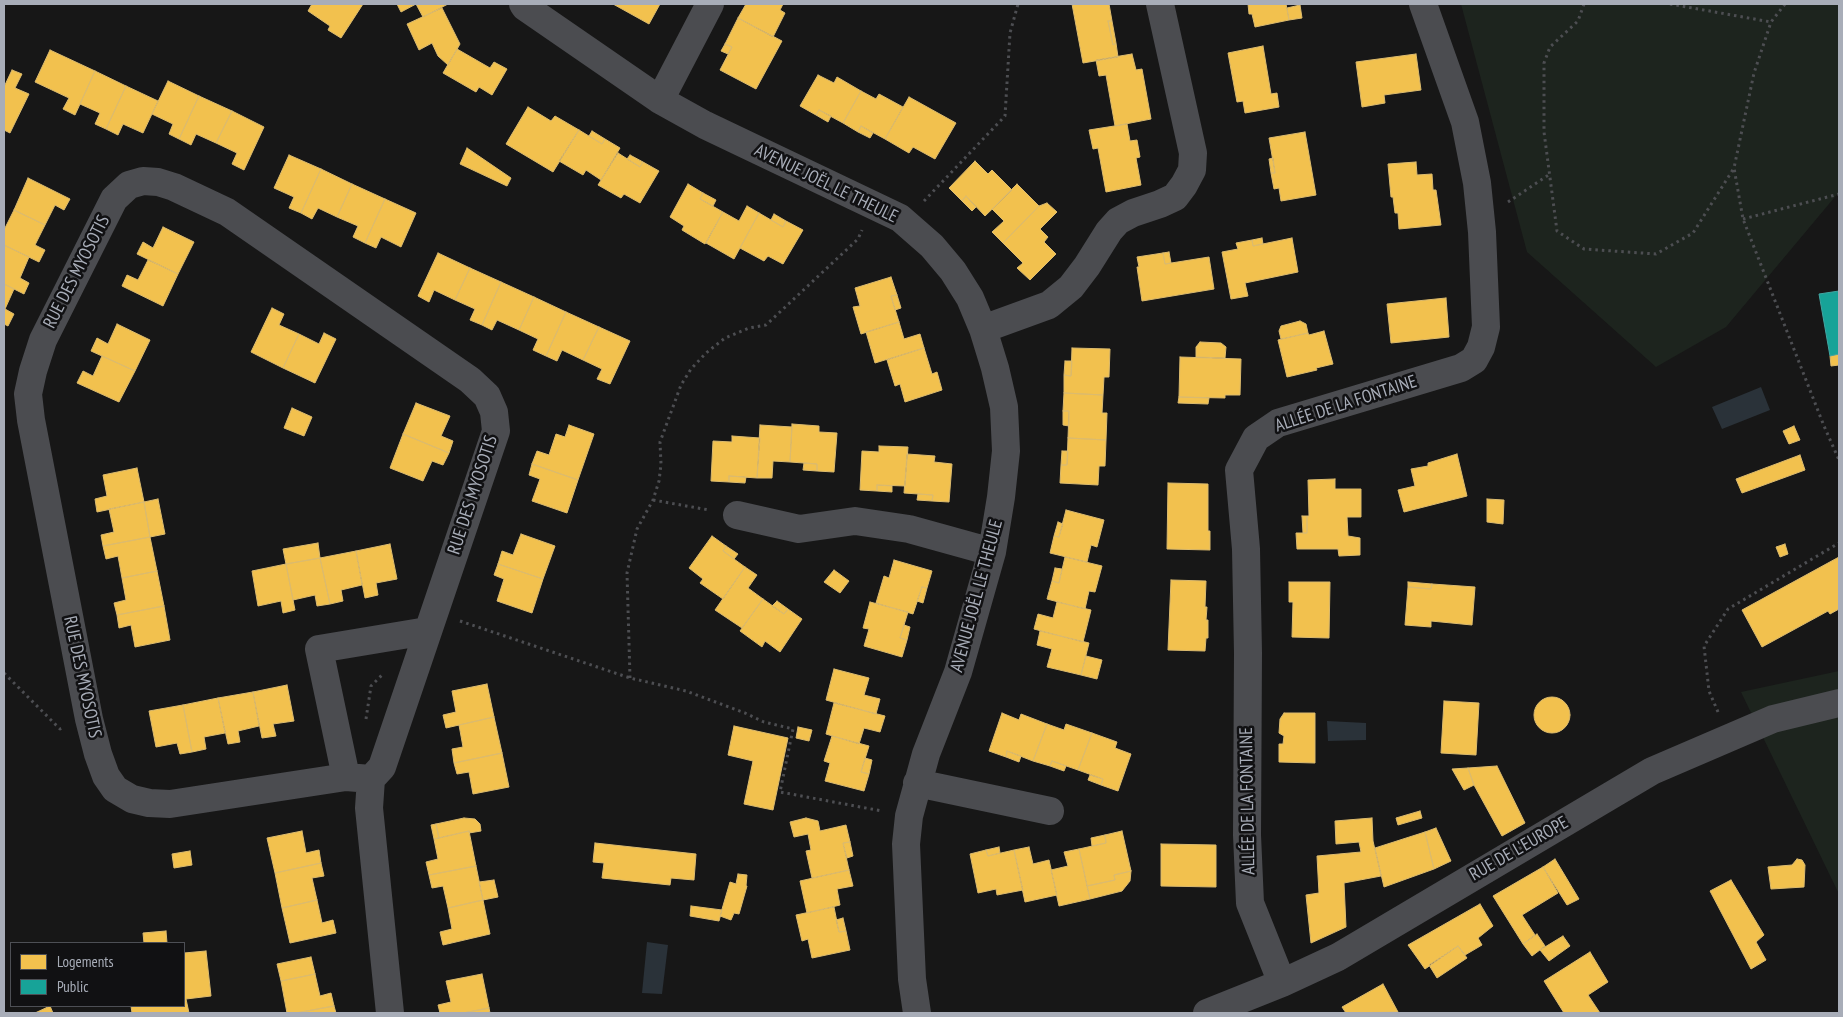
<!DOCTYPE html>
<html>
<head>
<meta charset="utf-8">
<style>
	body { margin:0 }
	#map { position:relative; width:1843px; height:1017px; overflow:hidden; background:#171717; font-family:"PT Sans Narrow",sans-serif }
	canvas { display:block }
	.frame { position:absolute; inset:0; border:5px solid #a8adb8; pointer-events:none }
	.legend { position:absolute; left:10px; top:942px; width:175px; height:65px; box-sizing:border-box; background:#111113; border:1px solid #4d4f55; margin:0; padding:6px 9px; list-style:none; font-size:15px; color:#a8adb8 }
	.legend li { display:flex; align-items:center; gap:10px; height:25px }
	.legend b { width:25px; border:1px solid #4d4f55 }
</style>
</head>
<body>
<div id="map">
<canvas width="1843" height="1017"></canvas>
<div class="frame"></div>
<ul class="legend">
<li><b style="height:14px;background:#f2c14e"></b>Logements</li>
<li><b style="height:14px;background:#17a398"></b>Public</li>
</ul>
</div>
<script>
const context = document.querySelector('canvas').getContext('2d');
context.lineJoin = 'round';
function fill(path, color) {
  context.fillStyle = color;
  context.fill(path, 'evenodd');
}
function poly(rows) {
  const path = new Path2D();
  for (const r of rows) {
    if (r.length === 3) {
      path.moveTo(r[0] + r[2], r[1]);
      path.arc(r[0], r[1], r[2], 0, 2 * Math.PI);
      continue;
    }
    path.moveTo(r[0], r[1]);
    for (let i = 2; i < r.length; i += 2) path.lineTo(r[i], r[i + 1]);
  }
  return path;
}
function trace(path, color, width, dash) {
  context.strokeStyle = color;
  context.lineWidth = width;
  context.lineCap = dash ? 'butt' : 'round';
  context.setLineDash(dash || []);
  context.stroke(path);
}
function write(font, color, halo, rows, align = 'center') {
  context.font = font + ' "PT Sans Narrow",sans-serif';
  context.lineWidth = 5;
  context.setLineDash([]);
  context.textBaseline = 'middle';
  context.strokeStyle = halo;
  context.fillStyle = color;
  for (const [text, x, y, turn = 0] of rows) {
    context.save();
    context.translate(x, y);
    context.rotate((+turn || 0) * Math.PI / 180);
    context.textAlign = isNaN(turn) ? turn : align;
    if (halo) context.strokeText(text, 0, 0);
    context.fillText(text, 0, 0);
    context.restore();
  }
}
fill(poly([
	[1461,4,1839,4,1839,192,1726,327,1656,367,1527,252],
	[1839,671,1839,894,1741,692]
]), '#1d241e');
fill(poly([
	[1761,387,1770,410,1722,429,1712,407],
	[1327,721,1366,723,1366,740,1328,741],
	[647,942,668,945,662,994,642,993]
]), '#2a3239');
const homes = poly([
	[312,4,363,4,341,38,328,30,330,26,308,11,312,4],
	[397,4,448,4,423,17,416,4,401,12,397,4],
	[613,4,660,4,649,24,613,4],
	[746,4,783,4,780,10,785,13,773,37,738,18,746,4],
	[1072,4,1109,4,1112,21,1108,21,1113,45,1116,43,1118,57,1083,63,1072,4],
	[1248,4,1286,4,1289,20,1255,27,1252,14,1249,14,1248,4],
	[1300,5,1302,18,1289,20,1287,8,1300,5],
	[442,8,460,44,448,65,438,56,432,43,419,50,407,24,442,8],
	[738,18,782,41,756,89,720,70,732,47,725,44,738,18],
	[1108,21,1112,21,1116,43,1113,45,1108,21],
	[725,44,732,47,728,54,721,51,725,44],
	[1263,46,1271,94,1277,93,1279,107,1245,113,1243,101,1237,102,1228,53,1263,46],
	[457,49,490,68,494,62,507,69,492,95,479,87,476,92,443,73,457,49],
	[50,50,95,71,75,115,63,109,69,98,35,82,50,50],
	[1132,54,1136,70,1142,69,1151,119,1115,126,1106,75,1099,76,1096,60,1132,54],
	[1416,54,1421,90,1384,95,1385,103,1362,107,1356,62,1416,54],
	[12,70,22,74,15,88,29,94,10,133,4,130,4,87,12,70],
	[95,71,126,86,106,129,95,124,100,113,80,104,95,71],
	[818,75,834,83,837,77,861,91,843,123,819,110,816,115,800,106,818,75],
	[168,81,199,96,179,139,169,134,173,124,152,114,168,81],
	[126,86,158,101,143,133,123,124,118,135,106,129,126,86],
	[861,91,876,99,879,94,903,107,885,139,861,126,858,132,843,123,861,91],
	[199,96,232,111,216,143,196,134,191,145,179,139,199,96],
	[909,97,956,123,935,159,913,147,909,153,885,139,909,97],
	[528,107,551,121,555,116,579,130,553,172,506,144,528,107],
	[819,110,831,116,828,122,816,115,819,110],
	[232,111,264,127,244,170,232,164,237,153,216,143,232,111],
	[1127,124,1130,141,1137,140,1140,157,1136,158,1141,185,1106,192,1098,148,1093,149,1089,130,1127,124],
	[861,126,873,133,870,138,858,132,861,126],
	[579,130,602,144,605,139,620,148,601,180,586,170,583,175,559,161,579,130],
	[592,131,605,139,602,144,589,136,592,131],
	[1305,132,1316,195,1281,201,1279,188,1274,189,1271,173,1275,173,1269,138,1305,132],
	[467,148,511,178,507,186,460,164,467,148],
	[618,153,640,167,643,162,659,171,640,203,624,194,621,198,598,185,618,153],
	[289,155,321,169,301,213,289,208,294,197,274,188,289,155],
	[630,155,643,162,640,167,627,159,630,155],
	[1273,158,1275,173,1271,173,1269,159,1273,158],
	[975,161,988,174,992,170,1012,190,985,216,966,196,962,201,949,188,975,161],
	[1416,162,1417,175,1432,174,1433,190,1436,190,1441,225,1399,229,1398,213,1395,213,1393,197,1391,197,1388,164,1416,162],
	[321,169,352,184,337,217,318,208,312,219,301,213,321,169],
	[28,178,70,199,64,210,55,205,45,225,14,210,28,178],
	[352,184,385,199,365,243,353,237,358,226,337,217,352,184],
	[688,184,703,193,700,199,723,212,705,244,682,230,684,226,670,217,688,184],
	[1017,184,1039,206,1003,243,992,232,1004,221,992,209,1017,184],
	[703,193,716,200,713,206,700,199,703,193],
	[966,196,976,207,972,211,962,201,966,196],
	[385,199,416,213,401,247,381,237,376,248,365,243,385,199],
	[1047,203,1057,212,1040,229,1048,237,1044,242,1056,254,1030,280,1017,268,1023,263,1003,243,1039,206,1047,203],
	[747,206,759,213,734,259,706,243,723,212,739,221,747,206],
	[14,210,45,225,35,245,45,250,39,262,4,245,4,230,14,210],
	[759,213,783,227,786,221,803,230,783,264,768,256,764,261,740,248,759,213],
	[774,214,786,221,783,227,771,220,774,214],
	[163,227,194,242,178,274,137,254,143,242,153,248,163,227],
	[1262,238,1263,244,1253,246,1252,240,1262,238],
	[1292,238,1298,272,1245,283,1248,296,1231,299,1222,252,1238,249,1236,243,1252,240,1253,246,1292,238],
	[4,245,29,257,20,278,29,283,24,294,4,284,4,245],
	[1169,252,1171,263,1165,264,1163,253,1169,252],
	[438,253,470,268,455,300,434,290,429,302,418,296,438,253],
	[1163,253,1165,264,1209,257,1214,289,1142,301,1137,267,1139,267,1137,257,1163,253],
	[148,260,178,274,163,306,122,286,127,275,138,280,148,260],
	[470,268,501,282,482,325,470,320,475,309,455,300,470,268],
	[891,277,897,295,891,296,899,322,861,334,853,307,860,306,855,288,891,277],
	[501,282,534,297,519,330,497,320,492,330,482,325,501,282],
	[4,284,14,289,5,309,14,314,8,326,4,324,4,284],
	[897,295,901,308,895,310,891,296,897,295],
	[534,297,566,312,546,356,533,350,538,339,519,330,534,297],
	[1446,298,1449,337,1391,343,1387,304,1446,298],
	[272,308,284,314,279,325,299,334,283,368,251,352,272,308],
	[566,312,599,327,583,360,562,350,557,361,546,356,566,312],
	[1300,321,1306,324,1308,333,1281,339,1279,331,1281,326,1300,321],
	[899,322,904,339,920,334,924,348,875,363,866,332,899,322],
	[117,324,150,340,135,371,91,351,97,338,108,344,117,324],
	[599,327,630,341,610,384,597,379,602,369,583,360,599,327],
	[1324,331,1333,364,1316,368,1317,370,1287,377,1278,340,1308,333,1309,335,1324,331],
	[324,333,336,339,315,383,283,368,299,334,319,344,324,333],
	[1200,342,1221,343,1226,347,1225,358,1196,357,1196,347,1200,342],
	[924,348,932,374,937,372,942,390,905,402,900,384,895,386,887,360,924,348],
	[1072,348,1110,349,1109,377,1104,377,1103,395,1064,393,1064,375,1071,376,1072,348],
	[1839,354,1839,365,1831,366,1830,356,1839,354],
	[102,356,135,371,119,402,77,383,83,371,93,376,102,356],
	[1180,357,1241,359,1240,395,1225,395,1225,398,1179,397,1180,357],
	[1065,361,1072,361,1071,376,1064,375,1065,361],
	[1064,393,1103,395,1102,413,1107,413,1106,440,1068,438,1069,411,1063,411,1064,393],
	[1179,397,1209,398,1208,404,1178,403,1179,397],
	[416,403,450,416,441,436,453,441,449,453,403,434,416,403],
	[292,408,312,417,304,436,284,428,292,408],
	[1063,411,1069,411,1069,426,1063,425,1063,411],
	[792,424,819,426,819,432,837,433,834,472,817,471,817,464,790,462,792,424],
	[569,425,594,434,578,480,532,464,537,451,549,455,556,434,565,437,569,425],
	[760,425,792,427,790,462,773,461,772,478,757,478,760,425],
	[1794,426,1800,440,1789,444,1783,431,1794,426],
	[403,434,449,453,443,465,432,461,423,481,390,468,403,434],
	[732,436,760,438,757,478,729,476,729,482,711,481,713,441,732,442,732,436],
	[1068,438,1106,440,1105,466,1099,466,1098,485,1060,483,1061,465,1067,465,1068,438],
	[879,446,908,447,905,486,877,485,877,491,860,490,862,451,879,452,879,446],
	[1062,451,1068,451,1067,465,1061,465,1062,451],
	[907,454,935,456,934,462,952,464,949,502,932,501,933,495,904,493,907,454],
	[1457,454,1467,496,1404,512,1398,490,1415,486,1411,469,1428,466,1428,463,1457,454],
	[1800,455,1805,470,1742,493,1736,479,1800,455],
	[804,463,817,464,817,471,803,470,804,463],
	[532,464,578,480,567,513,532,501,540,479,529,475,532,464],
	[137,468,144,502,97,512,95,499,107,496,103,475,137,468],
	[729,476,746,477,745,483,729,482,729,476],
	[1335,479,1335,489,1361,489,1361,517,1347,517,1348,536,1360,538,1360,555,1339,556,1338,549,1297,549,1296,533,1307,533,1307,516,1309,516,1308,480,1335,479],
	[1168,483,1208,484,1208,531,1210,531,1210,550,1167,549,1168,483],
	[877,485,892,486,892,492,877,491,877,485],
	[918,494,933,495,932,501,917,500,918,494],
	[158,499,165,534,150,537,144,502,158,499],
	[1487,499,1504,500,1503,524,1487,522,1487,499],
	[144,502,150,537,103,546,101,535,114,532,109,509,144,502],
	[1066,510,1104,520,1097,547,1091,545,1087,562,1050,553,1054,536,1059,537,1066,510],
	[1302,516,1307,516,1307,533,1303,533,1302,516],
	[1058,522,1063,524,1059,537,1054,536,1058,522],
	[521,534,555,546,543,579,498,564,502,551,513,555,521,534],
	[712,536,726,546,723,551,745,567,723,599,700,583,703,579,689,568,712,536],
	[150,537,157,571,122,578,118,556,106,559,103,546,150,537],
	[318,543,320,558,286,564,283,549,318,543],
	[390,544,397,579,376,583,378,595,365,598,356,551,390,544],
	[1785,544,1788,554,1780,557,1776,547,1785,544],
	[726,546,738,554,734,559,723,551,726,546],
	[356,551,362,585,341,590,343,601,330,604,320,558,356,551],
	[1065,557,1102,566,1095,592,1089,591,1085,609,1047,599,1052,581,1059,583,1065,557],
	[1839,557,1839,609,1830,614,1828,611,1762,647,1742,610,1839,557],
	[320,558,330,604,317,606,315,595,293,600,286,564,320,558],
	[894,560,932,571,927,588,922,587,913,614,876,603,884,576,889,578,894,560],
	[286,564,295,610,283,613,281,601,258,606,252,571,286,564],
	[498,564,543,579,532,613,497,601,504,579,494,575,498,564],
	[745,567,757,575,748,588,763,599,742,628,715,610,745,567],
	[1055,568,1062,569,1059,583,1052,581,1055,568],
	[834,570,849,581,840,593,824,582,834,570],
	[157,571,164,606,117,615,114,603,126,600,122,578,157,571],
	[1171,580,1206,581,1205,607,1207,607,1206,620,1208,620,1208,638,1206,638,1205,651,1168,650,1171,580],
	[1289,582,1330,582,1329,638,1292,637,1293,602,1289,602,1289,582],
	[1408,582,1432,584,1431,589,1408,587,1408,582],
	[1432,584,1475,587,1472,625,1431,621,1431,627,1405,625,1408,587,1431,589,1432,584],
	[922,587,927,588,923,603,917,601,922,587],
	[763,599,784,614,788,609,802,619,780,652,765,641,762,647,740,631,763,599],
	[777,601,788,609,784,614,772,606,777,601],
	[870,602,908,612,900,638,907,640,902,657,864,646,869,629,863,628,870,602],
	[1057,602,1091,610,1083,642,1034,629,1038,614,1053,618,1057,602],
	[164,606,170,640,135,647,131,625,119,628,117,615,164,606],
	[904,625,910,627,907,640,900,638,904,625],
	[1040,631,1089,643,1081,675,1047,667,1052,649,1037,645,1040,631],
	[1086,656,1102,660,1097,679,1081,675,1086,656],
	[834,669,869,678,864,695,880,699,876,714,826,700,834,669],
	[487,684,494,717,446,728,443,715,456,712,452,691,487,684],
	[287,685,294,721,273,724,276,736,262,738,253,692,287,685],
	[253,692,259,726,238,731,240,742,228,744,218,698,253,692],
	[1552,715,18],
	[218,698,225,733,204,737,206,749,192,752,183,705,218,698],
	[1444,701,1479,703,1476,755,1441,753,1444,701],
	[834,703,885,716,880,732,864,728,859,744,826,734,834,703],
	[183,705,192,752,180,754,177,743,156,747,149,711,183,705],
	[1002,713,1019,720,1021,714,1047,724,1033,761,1007,751,1006,757,989,751,1002,713],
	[1284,713,1315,713,1315,763,1279,762,1279,744,1283,744,1284,736,1279,733,1280,719,1284,713],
	[494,717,502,753,454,763,452,749,463,747,459,725,494,717],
	[1047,724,1064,730,1066,724,1092,733,1078,770,1052,761,1050,766,1033,761,1047,724],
	[734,726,788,738,773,810,744,804,753,761,728,755,734,726],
	[798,727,812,730,809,741,796,738,798,727],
	[1092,733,1117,742,1115,748,1131,754,1118,791,1101,785,1103,779,1078,770,1092,733],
	[832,736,869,746,861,772,869,774,864,791,825,781,830,763,824,761,832,736],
	[1007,751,1021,756,1019,762,1006,757,1007,751],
	[502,753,509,787,473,794,469,772,457,774,454,763,502,753],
	[865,758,872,760,869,774,861,772,865,758],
	[1052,761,1066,766,1064,771,1050,766,1052,761],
	[1497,766,1525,823,1502,836,1474,785,1468,768,1497,766],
	[1468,768,1474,785,1464,790,1452,769,1468,768],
	[1090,775,1103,779,1101,785,1088,780,1090,775],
	[1420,811,1422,818,1398,825,1396,818,1420,811],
	[464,818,475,819,480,824,481,831,469,833,469,831,439,838,436,824,464,818],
	[806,818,818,821,820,831,846,825,850,842,843,843,849,870,812,878,806,851,811,850,808,834,794,837,790,822,806,818],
	[1372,818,1373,841,1381,876,1344,883,1346,927,1311,943,1306,895,1319,893,1317,856,1361,852,1359,842,1336,844,1335,821,1372,818],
	[436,824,439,838,434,839,431,825,436,824],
	[1436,828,1451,861,1434,869,1425,832,1436,828],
	[302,831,306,853,319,850,321,863,275,873,267,838,302,831],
	[469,831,476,866,429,875,426,862,438,859,434,839,469,831],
	[1122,831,1131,871,1114,875,1115,880,1087,886,1079,849,1106,843,1105,835,1122,831],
	[1425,832,1434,869,1384,887,1375,848,1425,832],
	[1105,835,1106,843,1092,846,1091,838,1105,835],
	[850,842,853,856,847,858,843,843,850,842],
	[595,843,696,854,694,880,671,878,670,885,602,878,604,863,593,862,595,843],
	[1161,844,1216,845,1216,887,1161,886,1161,844],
	[999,847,1000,853,988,856,986,850,999,847],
	[1029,847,1033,864,1049,860,1057,895,1025,902,1014,850,1029,847],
	[1079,849,1090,899,1059,906,1051,870,1068,866,1064,852,1079,849],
	[986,850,988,856,1014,850,1023,890,997,895,996,889,978,893,970,854,986,850],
	[190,851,192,865,174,868,172,854,190,851],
	[1555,859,1579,899,1567,905,1543,867,1555,859],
	[1797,859,1802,860,1805,865,1804,887,1771,889,1768,867,1792,865,1797,859],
	[321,863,324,876,312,878,317,900,282,908,275,873,321,863],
	[476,866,483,900,448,908,443,886,432,888,429,875,476,866],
	[1543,867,1558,893,1522,915,1535,935,1523,944,1493,896,1543,867],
	[849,870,853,886,837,889,840,905,807,913,800,881,849,870],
	[1131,871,1130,881,1122,891,1090,899,1087,886,1115,880,1114,875,1131,871],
	[738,874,747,875,746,886,747,886,739,914,734,913,731,920,720,916,730,882,736,884,738,874],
	[494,880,498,897,483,900,479,882,494,880],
	[1731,880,1764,935,1756,942,1766,960,1751,969,1710,891,1731,880],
	[317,900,322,923,333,920,336,933,290,943,282,908,317,900],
	[483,900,490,934,443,945,440,932,452,929,448,908,483,900],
	[1480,904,1493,926,1478,938,1482,945,1465,955,1458,946,1425,969,1408,945,1480,904],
	[691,906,722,910,719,921,690,916,691,906],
	[834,907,839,932,846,931,850,950,812,958,808,939,802,941,796,915,834,907],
	[843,918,846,931,839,932,836,920,843,918],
	[166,931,167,943,144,943,143,933,166,931],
	[1537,934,1545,946,1532,956,1523,944,1537,934],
	[1563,936,1570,946,1549,961,1540,950,1563,936],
	[1458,946,1467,958,1437,978,1429,965,1458,946],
	[206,951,211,996,186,999,189,1013,132,1013,131,1006,184,1006,184,953,206,951],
	[1590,952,1608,982,1588,995,1600,1013,1564,1013,1544,981,1590,952],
	[311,957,315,974,281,981,277,964,311,957],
	[315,974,320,996,331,993,334,1006,296,1013,287,1013,281,981,315,974],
	[482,974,489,1008,463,1013,440,1013,438,1005,451,1002,446,981,482,974],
	[1383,984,1398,1012,1346,1013,1342,1007,1383,984],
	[50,1006,53,1013,35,1013,50,1006],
	[334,1006,336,1013,296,1013,334,1006],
	[489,1008,490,1013,463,1013,489,1008]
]);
fill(homes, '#f2c14e');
trace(homes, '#dcbb6e', 1);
const public = poly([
	[1839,291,1839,354,1830,356,1819,294,1839,291]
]);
fill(public, '#17a398');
trace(public, '#42a6a2', 1);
trace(poly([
	[1584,4,1578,21,1550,47,1544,63,1544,132,1557,231,1584,249,1656,254,1693,233,1734,168],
	[1670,4,1771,22],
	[1785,4,1771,22,1754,73,1734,168,1743,219,1824,426,1839,460],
	[1838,4,1839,4],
	[924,201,1005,116,1010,33,1018,4],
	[1508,202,1550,174],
	[1743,219,1839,194],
	[653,500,709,510],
	[460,621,630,678,686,691,745,713,764,722,793,729,780,792,882,811],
	[4,673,60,729,62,728],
	[630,678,627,573,637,529,653,500,659,481,661,464,660,442,681,385,691,369,706,353,725,338,749,328,766,325,858,239,862,230],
	[1718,712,1709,691,1704,646,1728,609,1839,543],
	[366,719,371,686,382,675]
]), '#4d4e52', 3, [2.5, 4]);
trace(poly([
	[523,4,525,7,660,100,705,125,900,218,932,246,953,271,970,298,983,329,995,368,1004,407,1006,451,1001,497,992,552,958,672,926,754,909,816,906,844,912,979,917,1013],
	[660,100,710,4],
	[983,329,1049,305,1071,287,1087,266,1109,231,1118,221,1133,213,1160,204,1175,197,1184,185,1192,170,1193,153,1160,4],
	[737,515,799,529,855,521,909,529,992,552],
	[346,777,319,649,427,631],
	[371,779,346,777,170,804,149,803,132,799,115,789,106,776,98,754,89,719,31,420,28,394,33,371,43,340,114,199,129,185,143,181,158,182,174,187,227,212,470,380,487,396,494,412,496,431,382,767,371,779,369,808,390,1013],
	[917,783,1050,811],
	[1282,983,1250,903,1247,835,1248,653,1246,549,1239,470,1256,438,1278,423,1461,368,1474,360,1481,347,1486,327,1482,232,1477,183,1465,122,1423,4],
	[1207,1013,1282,983,1338,957,1652,771,1773,719,1839,703]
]), '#4b4c50', 28);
write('18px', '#a8adb8', '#111113', [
	["AVENUE JOËL LE THEULE",826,184,26],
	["RUE DES MYOSOTIS",77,272,-63],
	["ALLÉE DE LA FONTAINE",1346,404,-18],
	["RUE DES MYOSOTIS",473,495,-72],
	["AVENUE JOËL LE THEULE",977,596,-75],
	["RUE DES MYOSOTIS",82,677,78],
	["ALLÉE DE LA FONTAINE",1248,801,-91],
	["RUE DE L'EUROPE",1519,849,-30]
]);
</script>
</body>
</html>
